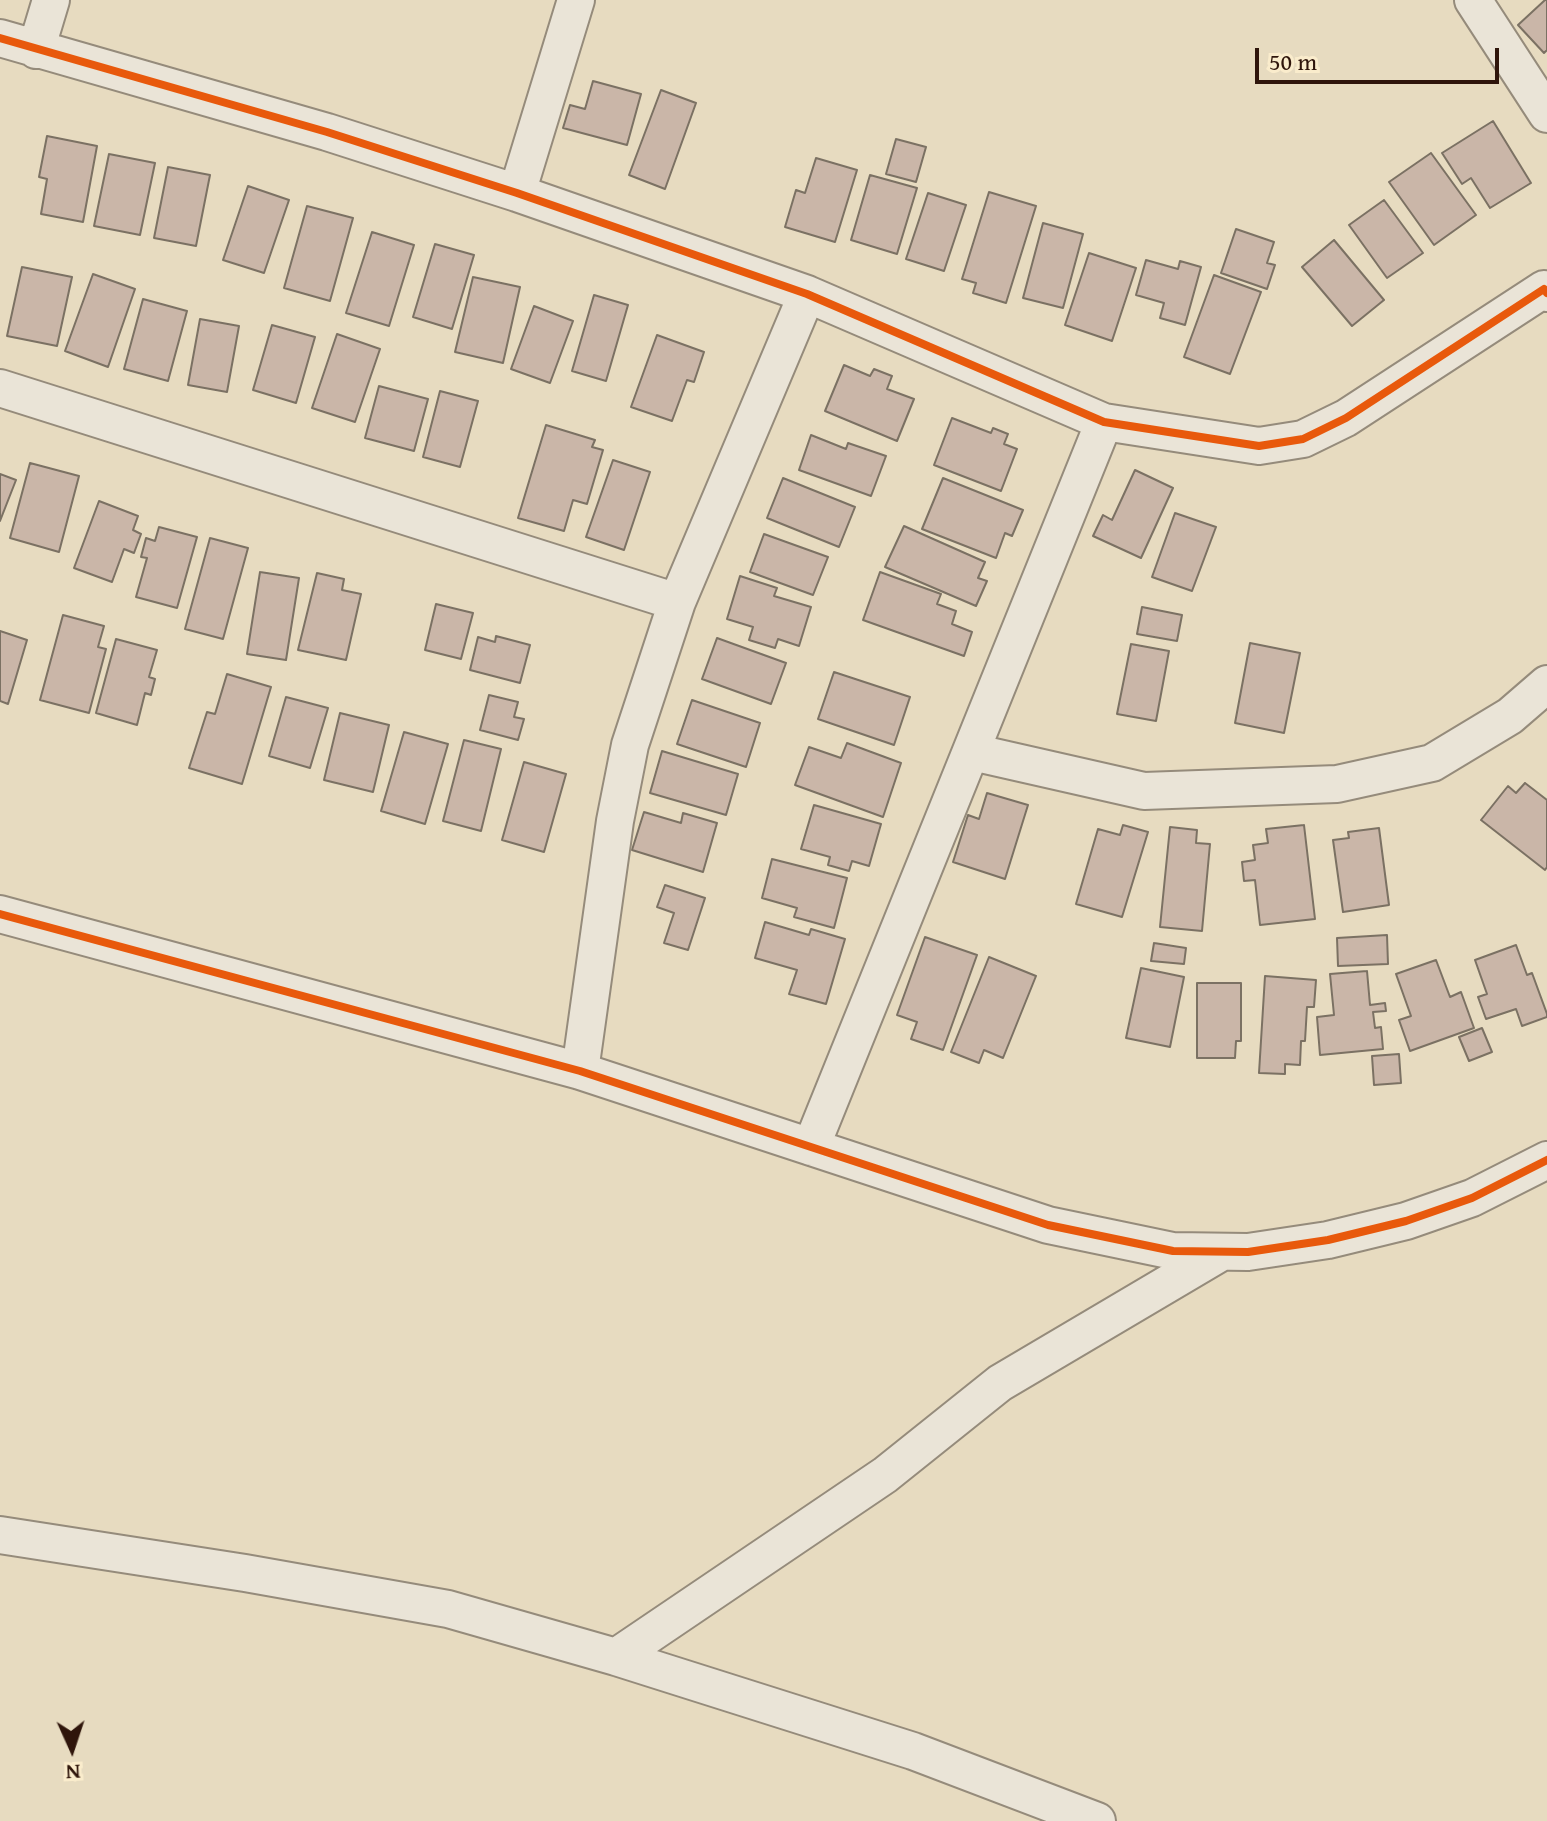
<!DOCTYPE html>
<html>
<head>
<meta charset="utf-8">
<style>
	body { margin:0 }
	#map { position:relative; width:1547px; height:1821px; overflow:hidden; background:#e7dbc0; font-family:"Gentium Book Plus",serif }
	canvas { display:block }
	.north { position:absolute; left:32px; top:1709px; width:80px; height:80px; -webkit-text-stroke:6px #faeccc; paint-order:stroke; rotate:177deg; font-size:22px; font-weight:700; line-height:32px; text-align:center; color:#2f150b }
	.north::after { content:''; display:block; margin:auto; width:28px; height:36px; background:#2f150b; clip-path:polygon(50% 0,100% 100%,50% 72%,0 100%) }
	.scale { position:absolute; left:1255px; top:48px; width:244px; height:36px; box-sizing:border-box; border:4px solid #2f150b; border-top:0; padding-left:10px; font-size:24px; line-height:28px; white-space:nowrap; color:#2f150b; -webkit-text-stroke:6px #faeccc; paint-order:stroke }
</style>
</head>
<body>
<div id="map">
<canvas width="1547" height="1821"></canvas>
<div class="north">N</div>
<div class="scale">50 m</div>
</div>
<script>
const context = document.querySelector('canvas').getContext('2d');
context.lineJoin = 'round';
function fill(path, color) {
  context.fillStyle = color;
  context.fill(path, 'evenodd');
}
function poly(rows) {
  const path = new Path2D();
  for (const r of rows) {
    path.moveTo(r[0], r[1]);
    for (let i = 2; i < r.length; i += 2) path.lineTo(r[i], r[i + 1]);
  }
  return path;
}
function trace(path, color, width, dash) {
  context.strokeStyle = color;
  context.lineWidth = width;
  context.lineCap = dash ? 'butt' : 'round';
  context.setLineDash(dash || []);
  context.stroke(path);
}
const building = poly([
	[1545,0,1547,0,1547,50,1544,53,1518,25,1545,0],
	[593,81,641,94,627,145,563,128,570,105,585,109,593,81],
	[661,90,696,103,665,189,629,175,661,90],
	[1493,121,1531,183,1490,208,1471,178,1462,184,1442,153,1493,121],
	[47,136,97,146,83,222,41,214,47,179,39,177,47,136],
	[896,139,926,147,916,182,886,174,896,139],
	[1431,153,1476,215,1434,245,1389,182,1431,153],
	[109,154,155,163,140,235,94,226,109,154],
	[816,158,857,170,835,242,785,227,796,190,805,193,816,158],
	[168,167,210,175,196,246,154,238,168,167],
	[870,175,917,188,897,254,851,240,870,175],
	[248,186,289,200,264,273,223,260,248,186],
	[989,192,1036,206,1006,303,973,293,976,283,962,279,989,192],
	[928,193,966,205,944,271,906,259,928,193],
	[1384,200,1423,253,1387,278,1349,225,1384,200],
	[307,206,353,218,330,301,284,288,307,206],
	[1043,223,1083,234,1063,308,1023,298,1043,223],
	[1236,229,1274,242,1267,263,1275,265,1267,289,1221,273,1236,229],
	[372,232,414,245,389,326,346,313,372,232],
	[1334,240,1384,300,1352,326,1302,267,1334,240],
	[435,244,474,255,452,329,413,317,435,244],
	[1089,253,1136,268,1112,341,1065,325,1089,253],
	[1146,260,1178,269,1180,261,1201,267,1185,325,1160,318,1164,303,1136,295,1146,260],
	[22,267,72,277,57,346,7,336,22,267],
	[93,274,135,289,108,367,65,351,93,274],
	[1214,275,1261,292,1230,374,1184,357,1214,275],
	[473,277,520,287,503,363,455,352,473,277],
	[594,295,628,305,606,381,572,371,594,295],
	[143,299,187,311,168,381,124,369,143,299],
	[534,306,573,321,550,383,511,369,534,306],
	[200,319,239,326,227,392,188,385,200,319],
	[272,325,315,337,296,403,253,390,272,325],
	[337,334,380,349,355,422,312,408,337,334],
	[657,335,704,352,694,382,687,380,672,421,631,407,657,335],
	[844,365,870,376,874,369,892,376,887,389,914,399,897,441,825,411,844,365],
	[379,386,428,399,414,451,365,438,379,386],
	[440,391,478,401,460,467,423,457,440,391],
	[952,418,991,433,993,428,1008,434,1004,444,1017,449,1001,491,934,465,952,418],
	[546,425,595,440,592,447,603,450,587,504,573,500,564,531,518,518,546,425],
	[811,435,846,449,848,443,886,456,871,496,799,470,811,435],
	[613,460,650,472,624,550,586,537,613,460],
	[30,463,79,476,59,552,10,538,30,463],
	[1135,470,1173,488,1141,558,1093,536,1103,515,1112,520,1135,470],
	[0,474,16,480,0,521,0,474],
	[783,478,855,507,839,547,767,518,783,478],
	[943,478,1023,510,1012,536,1005,533,996,558,922,529,943,478],
	[99,501,138,516,133,530,141,534,134,553,124,549,112,582,74,568,99,501],
	[1175,513,1216,527,1192,591,1152,577,1175,513],
	[904,526,985,562,978,578,987,581,976,606,885,567,904,526],
	[159,527,197,537,177,608,136,597,147,558,141,557,146,538,155,541,159,527],
	[764,534,828,557,813,595,750,572,764,534],
	[210,538,248,548,223,639,185,629,210,538],
	[260,572,299,578,286,660,247,654,260,572],
	[880,572,941,594,937,604,956,611,952,624,972,632,964,656,863,620,880,572],
	[317,573,344,579,342,590,361,594,346,660,298,650,317,573],
	[740,576,777,588,774,596,811,607,799,646,778,639,775,648,749,640,753,627,727,619,740,576],
	[436,604,473,613,461,659,425,650,436,604],
	[1142,607,1182,615,1177,641,1137,634,1142,607],
	[63,615,104,626,98,647,106,649,89,713,40,700,63,615],
	[0,631,27,640,8,704,0,701,0,631],
	[496,636,530,645,520,683,470,670,478,637,495,642,496,636],
	[717,638,786,663,771,704,702,679,717,638],
	[116,639,157,650,149,677,155,679,151,695,145,693,137,725,96,713,116,639],
	[1250,643,1300,653,1284,733,1235,723,1250,643],
	[1131,644,1169,651,1156,721,1117,714,1131,644],
	[834,672,910,697,894,745,818,719,834,672],
	[227,674,271,687,242,784,189,768,207,712,215,714,227,674],
	[489,695,518,702,514,717,524,719,518,740,480,730,489,695],
	[286,697,328,708,310,768,269,756,286,697],
	[692,700,760,723,746,767,677,744,692,700],
	[340,713,389,725,373,792,324,780,340,713],
	[404,732,448,744,425,824,381,811,404,732],
	[464,740,501,749,481,831,443,821,464,740],
	[847,743,901,763,883,817,795,785,809,747,841,758,847,743],
	[662,751,738,774,726,815,650,793,662,751],
	[524,762,566,774,544,852,502,840,524,762],
	[1525,783,1547,800,1547,867,1545,870,1481,820,1508,786,1516,793,1525,783],
	[987,793,1028,805,1005,879,953,862,968,815,979,819,987,793],
	[814,805,881,824,869,866,852,861,849,871,828,865,830,857,801,849,814,805],
	[644,812,681,823,683,813,717,823,703,872,632,850,644,812],
	[1123,825,1148,832,1122,917,1076,904,1098,829,1120,835,1123,825],
	[1304,825,1315,919,1260,925,1255,880,1244,881,1242,862,1255,860,1253,845,1268,843,1266,829,1304,825],
	[1170,827,1197,830,1196,843,1210,844,1202,931,1160,927,1170,827],
	[1379,828,1389,905,1343,912,1333,840,1349,838,1348,832,1379,828],
	[772,859,847,878,834,928,794,917,797,908,762,898,772,859],
	[665,885,705,898,688,950,664,943,674,913,657,907,665,885],
	[765,922,809,935,811,929,845,939,826,1004,789,994,797,970,755,958,765,922],
	[1387,935,1388,964,1338,966,1337,938,1387,935],
	[925,937,977,955,943,1050,911,1039,917,1022,897,1015,925,937],
	[1154,943,1186,948,1184,964,1151,961,1154,943],
	[1516,945,1527,975,1532,973,1547,1014,1547,1017,1522,1026,1516,1009,1486,1019,1478,997,1487,994,1475,960,1516,945],
	[989,957,1036,976,1003,1058,984,1050,979,1063,951,1052,989,957],
	[1436,960,1450,997,1461,992,1474,1028,1410,1051,1399,1020,1411,1016,1396,974,1436,960],
	[1141,968,1184,977,1170,1047,1126,1038,1141,968],
	[1367,971,1370,1005,1385,1003,1386,1011,1373,1012,1375,1028,1381,1027,1383,1049,1320,1055,1317,1017,1334,1015,1330,974,1367,971],
	[1265,976,1316,980,1314,1007,1307,1007,1305,1041,1301,1041,1300,1065,1285,1064,1285,1074,1259,1073,1265,976],
	[1197,983,1241,983,1241,1041,1236,1041,1235,1058,1197,1058,1197,983],
	[1482,1028,1492,1052,1469,1061,1459,1037,1482,1028],
	[1399,1054,1401,1083,1374,1085,1372,1056,1399,1054]
]);
fill(building, '#cab6a8');
trace(building, '#7b7163', 2);
const minor = poly([
	[1473,0,1547,114],
	[0,38,327,132,517,193,807,294,1104,422,1259,446,1303,439,1346,418,1544,289,1547,293],
	[36,50,51,0],
	[517,193,576,0],
	[0,388,677,602],
	[972,752,1144,791,1337,784,1432,763,1510,716,1547,684],
	[0,914,580,1071,1048,1225,1173,1251,1248,1252,1328,1240,1406,1221,1472,1198,1547,1160],
	[580,1071,615,821,630,745,677,602,807,294],
	[811,1147,1104,422],
	[0,1535,245,1573,448,1609,616,1657,913,1751,1097,1821],
	[616,1657,885,1475,1000,1383,1220,1253]
]);
trace(minor, '#958b7b', 40);
trace(minor, '#eae4d7', 36);
trace(poly([
	[0,38,327,132,517,193,807,294,1104,422,1259,446,1303,439,1346,418,1544,289,1547,293],
	[0,914,580,1071,1048,1225,1173,1251,1248,1252,1328,1240,1406,1221,1472,1198,1547,1160]
]), '#e8590c', 8);
</script>
</body>
</html>
